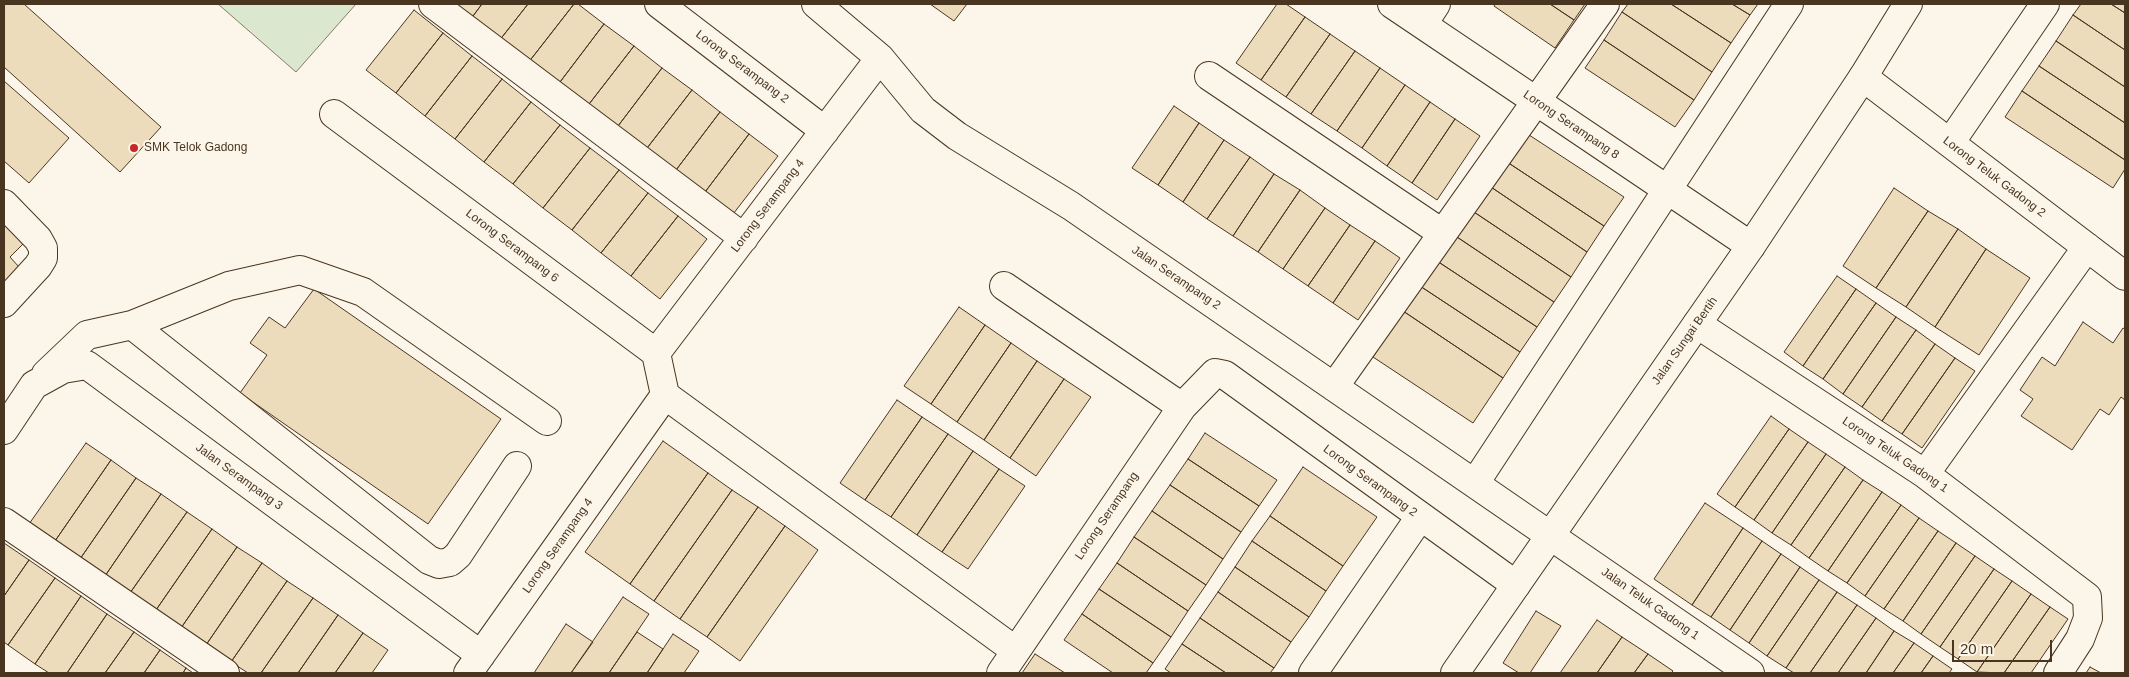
<!DOCTYPE html>
<html>
<head>
<meta charset="utf-8">
<style>
	body { margin:0 }
	#map { position:relative; width:2129px; height:677px; overflow:hidden; background:#fbf6e9; font-family:Helvetica,sans-serif }
	canvas { display:block }
	.frame { position:absolute; inset:0; border:5px solid #4a3520; pointer-events:none }
	.scale { position:absolute; left:1952px; top:640px; width:100px; height:22px; box-sizing:border-box; border:2px solid #4a3520; border-top:0; padding-left:6px; font-size:15px; line-height:18px; white-space:nowrap; color:#4a3520; -webkit-text-stroke:4px #fbf6e9; paint-order:stroke }
</style>
</head>
<body>
<div id="map">
<canvas width="2129" height="677"></canvas>
<div class="frame"></div>
<div class="scale">20 m</div>
</div>
<script>
const context = document.querySelector('canvas').getContext('2d');
context.lineJoin = 'round';
function fill(path, color) {
  context.fillStyle = color;
  context.fill(path, 'evenodd');
}
function poly(rows) {
  const path = new Path2D();
  for (const r of rows) {
    path.moveTo(r[0], r[1]);
    for (let i = 2; i < r.length; i += 2) path.lineTo(r[i], r[i + 1]);
  }
  return path;
}
function trace(path, color, width, dash) {
  context.strokeStyle = color;
  context.lineWidth = width;
  context.lineCap = dash ? 'butt' : 'round';
  context.setLineDash(dash || []);
  context.stroke(path);
}
function write(font, color, halo, rows, align = 'center') {
  context.font = font + ' Helvetica,sans-serif';
  context.lineWidth = 4;
  context.setLineDash([]);
  context.textBaseline = 'middle';
  context.strokeStyle = halo;
  context.fillStyle = color;
  for (const [text, x, y, turn = 0] of rows) {
    context.save();
    context.translate(x, y);
    context.rotate((+turn || 0) * Math.PI / 180);
    context.textAlign = isNaN(turn) ? turn : align;
    if (halo) context.strokeText(text, 0, 0);
    context.fillText(text, 0, 0);
    context.restore();
  }
}
const green = poly([
	[218,4,356,4,296,72,218,4]
]);
fill(green, '#dce7d0');
trace(green, '#887966', 1);
const building = poly([
	[4,4,24,4,161,127,120,172,4,67,4,4],
	[450,4,482,4,470,20,450,4],
	[482,4,528,4,499,41,470,20,482,4],
	[528,4,574,4,528,63,499,41,528,4],
	[574,4,578,4,604,24,557,86,528,63,574,4],
	[930,4,967,4,954,21,930,4],
	[1277,4,1286,4,1305,17,1261,80,1236,63,1277,4],
	[1495,4,1550,4,1574,20,1555,48,1494,6,1495,4],
	[1550,4,1585,4,1574,20,1550,4],
	[1628,4,1671,4,1731,43,1712,72,1622,12,1628,4],
	[1671,4,1732,4,1750,15,1731,43,1671,4],
	[1732,4,1758,4,1750,15,1732,4],
	[2081,4,2111,4,2125,13,2125,50,2073,15,2081,4],
	[2111,4,2125,4,2125,13,2111,4],
	[414,10,443,33,396,93,366,70,414,10],
	[1622,12,1712,72,1694,100,1604,40,1622,12],
	[2073,15,2125,50,2125,87,2056,41,2073,15],
	[1305,17,1330,34,1286,97,1261,80,1305,17],
	[604,24,634,46,586,108,557,86,604,24],
	[443,33,472,56,425,116,396,93,443,33],
	[1330,34,1355,51,1311,114,1286,97,1330,34],
	[1604,40,1694,100,1675,127,1585,68,1604,40],
	[2056,41,2125,87,2125,123,2039,66,2056,41],
	[634,46,662,68,615,130,586,108,634,46],
	[1355,51,1380,68,1337,131,1311,114,1355,51],
	[472,56,502,79,455,139,425,116,472,56],
	[2039,66,2125,123,2125,160,2022,91,2039,66],
	[662,68,692,90,644,152,615,130,662,68],
	[1380,68,1405,85,1362,148,1337,131,1380,68],
	[502,79,531,102,484,162,455,139,502,79],
	[4,81,69,138,29,183,4,161,4,81],
	[1405,85,1430,102,1387,166,1362,148,1405,85],
	[692,90,720,112,673,174,644,152,692,90],
	[2022,91,2125,160,2125,169,2113,188,2005,117,2022,91],
	[531,102,560,125,513,184,484,162,531,102],
	[1430,102,1455,119,1412,183,1387,166,1430,102],
	[1174,106,1199,123,1158,185,1132,168,1174,106],
	[720,112,749,134,702,196,673,174,720,112],
	[1455,119,1480,136,1437,200,1412,183,1455,119],
	[1199,123,1224,140,1183,202,1158,185,1199,123],
	[560,125,590,148,543,208,513,184,560,125],
	[1523,131,1624,197,1604,226,1504,160,1523,131],
	[749,134,778,156,730,218,702,196,749,134],
	[1224,140,1250,157,1207,219,1183,202,1224,140],
	[590,148,619,170,572,230,543,208,590,148],
	[1250,157,1274,174,1233,236,1207,219,1250,157],
	[1504,160,1604,226,1587,252,1488,185,1504,160],
	[619,170,648,193,601,253,572,230,619,170],
	[1274,174,1300,190,1258,252,1233,236,1274,174],
	[1488,185,1587,252,1571,277,1471,210,1488,185],
	[1894,188,1928,211,1876,288,1843,266,1894,188],
	[1300,190,1325,208,1283,269,1258,252,1300,190],
	[648,193,678,216,631,276,601,253,648,193],
	[1325,208,1350,225,1308,286,1283,269,1325,208],
	[1471,210,1571,277,1554,302,1454,235,1471,210],
	[1928,211,1958,229,1906,307,1876,288,1928,211],
	[4,216,28,239,10,257,19,267,4,283,4,216],
	[678,216,707,239,660,299,631,276,678,216],
	[1350,225,1375,241,1333,303,1308,286,1350,225],
	[1958,229,1986,249,1935,327,1906,307,1958,229],
	[1454,235,1554,302,1537,327,1437,261,1454,235],
	[1375,241,1400,258,1358,320,1333,303,1375,241],
	[1986,249,2030,278,1979,355,1935,327,1986,249],
	[1437,261,1537,327,1520,352,1420,286,1437,261],
	[1837,276,1856,289,1803,366,1784,352,1837,276],
	[1420,286,1520,352,1503,378,1403,311,1420,286],
	[314,289,501,419,428,524,240,393,267,355,250,343,269,317,285,328,314,289],
	[1856,289,1876,303,1823,379,1803,366,1856,289],
	[1876,303,1896,317,1843,394,1823,379,1876,303],
	[959,307,985,325,931,404,904,386,959,307],
	[1403,311,1503,378,1473,423,1373,357,1403,311],
	[1896,317,1916,330,1862,407,1843,394,1896,317],
	[2083,322,2113,343,2123,328,2125,329,2125,400,2121,397,2109,415,2100,409,2072,450,2021,416,2033,399,2020,390,2042,357,2055,366,2083,322],
	[985,325,1011,343,957,422,931,404,985,325],
	[1916,330,1935,344,1882,421,1862,407,1916,330],
	[1011,343,1037,361,984,440,957,422,1011,343],
	[1935,344,1955,358,1902,434,1882,421,1935,344],
	[1955,358,1975,371,1922,448,1902,434,1955,358],
	[1037,361,1064,379,1010,458,984,440,1037,361],
	[1064,379,1091,397,1036,476,1010,458,1064,379],
	[897,400,922,417,865,500,840,483,897,400],
	[1771,416,1789,429,1735,507,1717,494,1771,416],
	[922,417,948,434,891,517,865,500,922,417],
	[1789,429,1808,442,1754,520,1735,507,1789,429],
	[1205,433,1277,480,1259,506,1188,459,1205,433],
	[948,434,973,451,917,535,891,517,948,434],
	[663,441,708,473,630,584,585,552,663,441],
	[1808,442,1826,454,1772,533,1754,520,1808,442],
	[86,443,111,460,55,541,29,524,86,443],
	[973,451,999,469,942,552,917,535,973,451],
	[1826,454,1845,467,1791,545,1772,533,1826,454],
	[1188,459,1259,506,1241,532,1170,485,1188,459],
	[111,460,136,478,80,559,55,541,111,460],
	[1303,467,1377,517,1343,566,1270,516,1303,467],
	[1845,467,1863,480,1809,558,1791,545,1845,467],
	[999,469,1025,486,968,569,942,552,999,469],
	[708,473,732,490,654,601,630,584,708,473],
	[136,478,161,494,105,576,80,559,136,478],
	[1863,480,1882,492,1828,571,1809,558,1863,480],
	[1170,485,1241,532,1223,559,1152,511,1170,485],
	[732,490,758,507,680,619,654,601,732,490],
	[1882,492,1901,505,1847,583,1828,571,1882,492],
	[161,494,187,512,130,593,105,576,161,494],
	[1705,503,1743,528,1692,605,1654,579,1705,503],
	[1901,505,1919,518,1865,596,1847,583,1901,505],
	[758,507,785,526,707,637,680,619,758,507],
	[1152,511,1223,559,1206,585,1134,537,1152,511],
	[187,512,212,529,156,610,130,593,187,512],
	[1270,516,1343,566,1326,591,1252,541,1270,516],
	[1919,518,1938,531,1884,609,1865,596,1919,518],
	[785,526,818,550,740,661,707,637,785,526],
	[1743,528,1762,541,1711,617,1692,605,1743,528],
	[212,529,237,547,181,628,156,610,212,529],
	[1938,531,1956,543,1903,621,1884,609,1938,531],
	[1134,537,1206,585,1188,611,1117,563,1134,537],
	[1252,541,1326,591,1309,617,1235,567,1252,541],
	[1762,541,1781,554,1730,630,1711,617,1762,541],
	[4,543,29,560,4,596,4,543],
	[1956,543,1975,556,1921,634,1903,621,1956,543],
	[237,547,262,563,206,645,181,628,237,547],
	[1781,554,1800,567,1749,643,1730,630,1781,554],
	[1975,556,1994,569,1940,647,1921,634,1975,556],
	[29,560,55,578,8,645,4,642,4,596,29,560],
	[262,563,287,581,231,662,206,645,262,563],
	[1117,563,1188,611,1171,637,1099,589,1117,563],
	[1235,567,1309,617,1291,642,1218,592,1235,567],
	[1800,567,1819,580,1767,656,1749,643,1800,567],
	[1994,569,2012,581,1958,659,1940,647,1994,569],
	[55,578,81,596,35,664,8,645,55,578],
	[1819,580,1837,592,1786,668,1767,656,1819,580],
	[287,581,313,598,261,673,248,673,231,662,287,581],
	[2012,581,2031,594,1977,672,1958,659,2012,581],
	[1099,589,1171,637,1153,663,1082,614,1099,589],
	[1218,592,1291,642,1274,668,1200,618,1218,592],
	[1837,592,1857,605,1810,673,1794,673,1786,668,1837,592],
	[2031,594,2050,607,2004,673,1977,672,2031,594],
	[81,596,107,614,67,673,49,673,35,664,81,596],
	[623,597,649,614,609,673,571,673,623,597],
	[313,598,338,615,298,673,261,673,313,598],
	[1857,605,1876,618,1838,673,1810,673,1857,605],
	[2050,607,2068,619,2031,673,2004,673,2050,607],
	[1536,611,1561,626,1530,673,1519,673,1503,663,1536,611],
	[107,614,134,632,105,673,67,673,107,614],
	[1082,614,1153,663,1146,673,1113,673,1064,640,1082,614],
	[338,615,363,633,335,673,298,673,338,615],
	[1200,618,1274,668,1270,673,1226,673,1182,644,1200,618],
	[1876,618,1894,631,1866,673,1838,673,1876,618],
	[1597,620,1622,637,1597,673,1560,673,1597,620],
	[566,624,593,642,571,673,534,673,566,624],
	[1894,631,1914,643,1893,673,1866,673,1894,631],
	[134,632,160,650,144,673,105,673,134,632],
	[637,632,663,649,647,673,609,673,637,632],
	[363,633,388,650,372,673,335,673,363,633],
	[673,634,699,651,684,673,647,673,673,634],
	[1622,637,1648,654,1634,673,1597,673,1622,637],
	[1914,643,1933,656,1921,673,1893,673,1914,643],
	[1182,644,1226,673,1171,673,1165,669,1182,644],
	[160,650,186,668,183,673,144,673,160,650],
	[1035,654,1065,673,1022,673,1035,654],
	[1648,654,1673,671,1671,673,1634,673,1648,654],
	[1933,656,1952,669,1949,673,1921,673,1933,656],
	[2090,667,2101,673,2086,673,2090,667],
	[186,668,193,673,183,673,186,668]
]);
fill(building, '#ecdcbc');
trace(building, '#4a3520', 1);
const minor = poly([
	[433,4,744,238],
	[659,4,825,131],
	[816,4,880,58,923,110,957,136,1071,206,1750,673],
	[1392,4,1751,246],
	[1423,24,1436,4],
	[1209,76,1442,233],
	[1863,77,2125,276],
	[334,114,656,353,665,395],
	[1950,143,2045,4],
	[4,204,38,239,43,248,43,258,38,266,4,303],
	[1004,286,1182,407],
	[1697,324,1925,474,2087,597,2088,618,2080,639,2058,673],
	[132,325,429,560,439,564,450,562,458,555,517,466],
	[656,353,880,58],
	[46,374,87,335,132,325,229,286,300,270,363,292,547,421],
	[1334,387,1605,4],
	[665,395,1016,651],
	[4,430,34,385,63,369,87,365,481,655],
	[1925,474,2087,247],
	[1475,483,1789,4],
	[4,522,225,673],
	[468,673,665,395],
	[1001,673,1182,407,1215,373,1225,375,1516,585],
	[1313,673,1420,517]
]);
const major = poly([
	[1455,673,1751,246,1863,77,1908,4]
]);
trace(minor, '#4a3520', 30);
trace(major, '#4a3520', 30);
trace(minor, '#fbf6e9', 28);
trace(major, '#fbf6e9', 28);
for (const [x, y, r, color] of [
	[134,148,5,"#c62828"]
]) {
  const dot = new Path2D();
  dot.arc(x, y, r, 0, 2 * Math.PI);
  context.fillStyle = color;
  context.fill(dot);
  trace(dot, '#fbf6e9', 2);
}
write('12px', '#4a3520', '#fbf6e9', [
	["Lorong Serampang 2",742,67,37],
	["Lorong Serampang 8",1571,125,34],
	["Lorong Teluk Gadong 2",1994,177,37],
	["Lorong Serampang 4",768,206,-53],
	["Lorong Serampang 6",512,246,37],
	["Jalan Serampang 2",1176,278,34],
	["Jalan Sungai Bertih",1685,341,-55],
	["Lorong Teluk Gadong 1",1895,455,34],
	["Jalan Serampang 3",239,477,36],
	["Lorong Serampang 2",1370,481,36],
	["Lorong Serampang",1107,516,-56],
	["Lorong Serampang 4",558,546,-55],
	["Jalan Teluk Gadong 1",1650,604,35]
]);
write('12px', '#4a3520', '#fbf6e9', [
	["SMK Telok Gadong",144,148]
], 'left');
</script>
</body>
</html>
